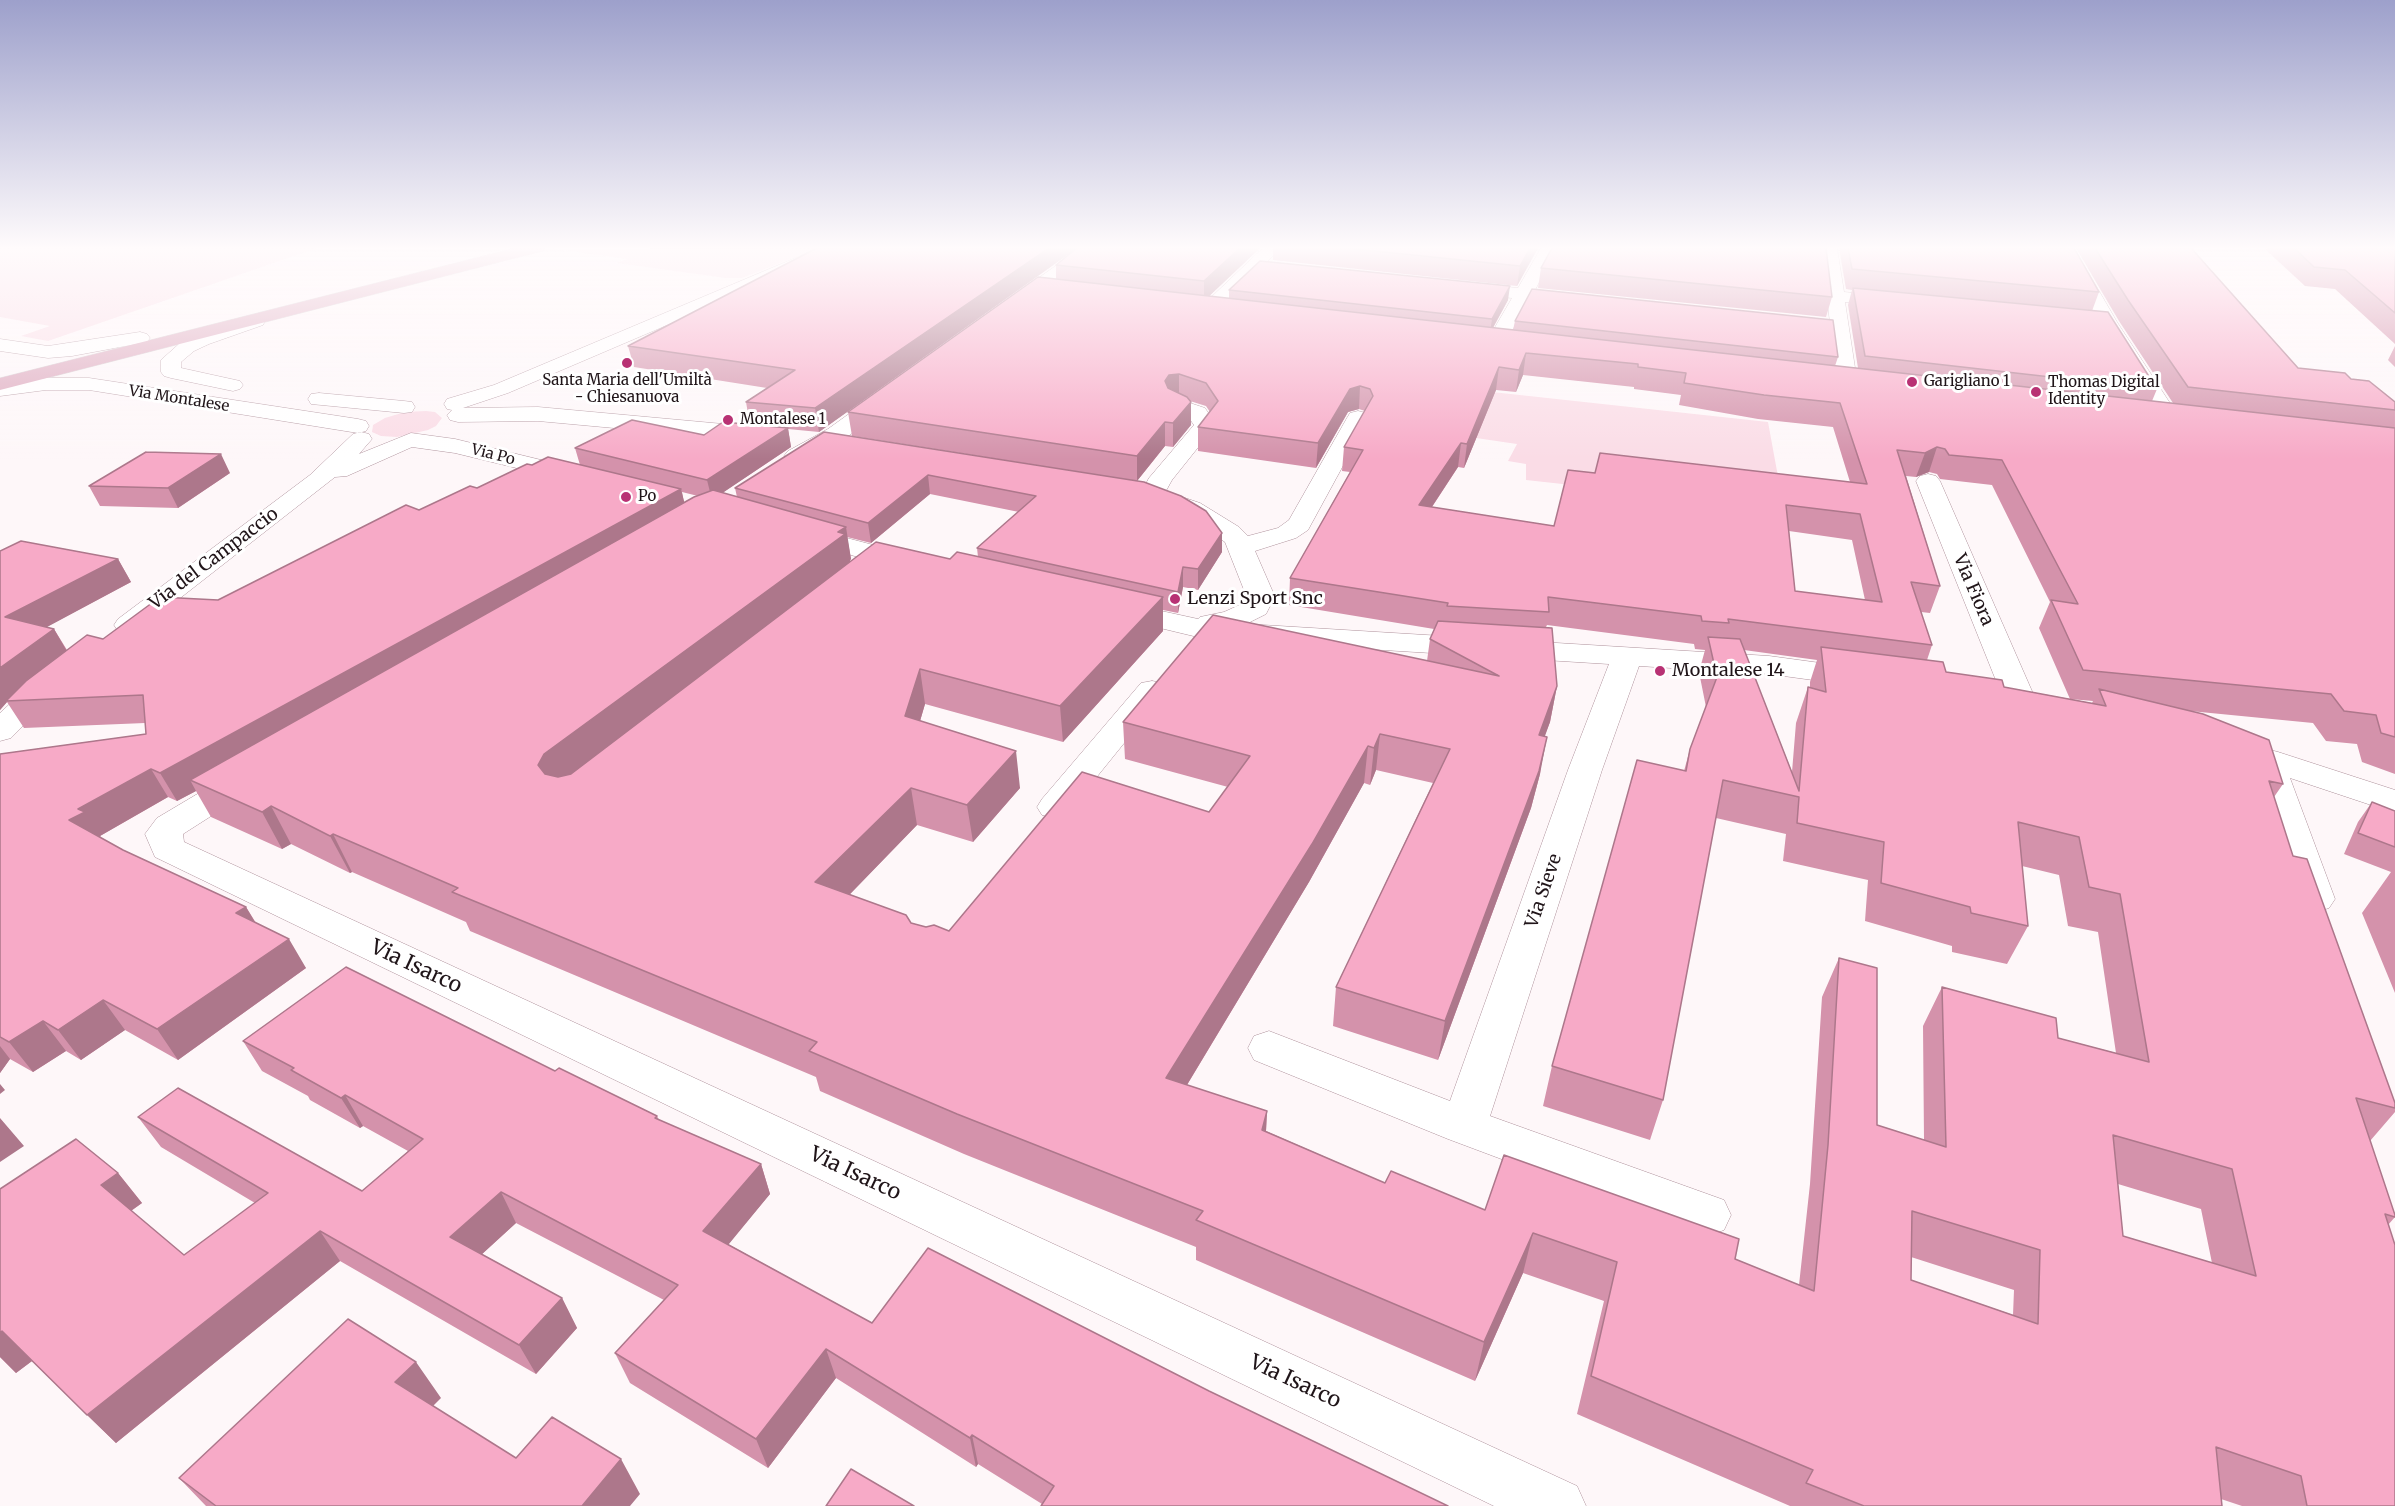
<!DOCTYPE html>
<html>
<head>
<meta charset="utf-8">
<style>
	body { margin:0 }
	canvas { display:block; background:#fef7f9 }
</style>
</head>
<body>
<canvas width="2395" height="1506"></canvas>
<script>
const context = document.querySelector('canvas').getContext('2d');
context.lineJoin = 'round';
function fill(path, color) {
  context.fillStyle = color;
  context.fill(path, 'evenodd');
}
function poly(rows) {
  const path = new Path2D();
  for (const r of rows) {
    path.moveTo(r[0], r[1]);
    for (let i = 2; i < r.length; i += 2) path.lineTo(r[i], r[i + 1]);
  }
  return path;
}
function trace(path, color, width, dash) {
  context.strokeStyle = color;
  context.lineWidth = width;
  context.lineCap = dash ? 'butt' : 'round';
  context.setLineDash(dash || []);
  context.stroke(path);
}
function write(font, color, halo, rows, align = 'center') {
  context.font = font + ' Merriweather,serif';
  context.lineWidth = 6;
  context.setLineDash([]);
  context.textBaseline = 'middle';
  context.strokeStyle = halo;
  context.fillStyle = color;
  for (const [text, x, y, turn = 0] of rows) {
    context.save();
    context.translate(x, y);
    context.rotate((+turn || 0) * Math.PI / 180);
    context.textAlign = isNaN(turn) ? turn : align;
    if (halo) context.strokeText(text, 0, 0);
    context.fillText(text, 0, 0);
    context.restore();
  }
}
fill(poly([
	[317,248,48,341,21,336,50,326,0,317,0,248],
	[819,248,742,278,726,278,616,263,627,259,557,249],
	[1483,391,1768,422,1779,482,1590,487,1526,480,1526,464,1508,461,1517,444,1476,438,1476,411],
	[426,411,435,412,442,418,436,426,428,430,397,437,381,436,372,432,373,425,385,418,405,412]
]), '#fadce6');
const minor = poly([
	[819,248,842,248,840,251,508,393,463,408,538,407,756,427,764,429,767,434,764,439,756,441,538,421,458,422,450,420,447,415,452,410,447,409,444,404,447,399,494,385,819,248],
	[1081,248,1100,248,1018,309,1006,309,1003,305,1006,301,1081,248],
	[1263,248,1281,248,1215,313,1203,313,1200,309,1203,305,1263,248],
	[1541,248,1557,248,1535,290,1574,294,1580,295,1583,299,1580,303,1574,304,1529,300,1504,345,1490,345,1487,341,1512,298,1465,293,1459,292,1456,288,1459,284,1465,283,1518,288,1541,248],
	[1821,248,1837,248,1844,292,1894,297,1900,298,1903,302,1900,306,1894,307,1845,302,1857,381,1854,385,1847,387,1840,385,1837,381,1821,248],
	[2058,248,2074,248,2117,322,2179,417,2176,422,2168,424,2160,422,2157,417,2099,322,2058,248],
	[256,315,263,317,265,321,263,325,209,344,194,351,181,362,181,368,240,381,243,385,240,389,233,391,171,378,164,376,161,372,161,360,180,343,256,315],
	[46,378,89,378,358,419,366,421,369,426,366,431,358,433,89,390,46,390,0,396,0,384,46,378],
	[886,392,894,393,897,398,894,403,844,439,804,461,796,463,788,461,784,456,788,451,828,429,878,393,886,392],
	[319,393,404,401,412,402,415,407,412,412,404,413,311,404,308,399,311,394,319,393],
	[1178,399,1205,408,1216,425,1172,480,1162,498,1153,500,1144,498,1141,493,1149,478,1194,425,1189,418,1170,410,1167,405,1170,400,1178,399],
	[1358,411,1366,413,1369,418,1308,530,1296,538,1255,551,1272,590,1273,600,1266,614,1246,624,1769,656,1857,668,1868,671,1872,677,1868,683,1857,686,1769,674,1639,666,1602,770,1490,1116,1724,1200,1731,1215,1724,1230,1707,1236,1448,1139,1254,1060,1248,1048,1254,1036,1269,1031,1450,1101,1568,770,1609,664,1206,639,1110,616,1106,610,1110,604,1120,602,1198,619,1200,617,1224,612,1244,603,1244,590,1225,542,1182,513,1167,507,1164,502,1167,497,1176,495,1200,503,1239,527,1248,536,1278,528,1289,520,1347,418,1350,413,1358,411],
	[361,432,369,434,372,439,359,454,411,433,455,439,578,469,582,474,578,479,570,481,455,453,412,447,347,476,335,477,138,631,128,634,118,631,114,625,118,619,310,475,353,434,361,432],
	[1928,474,1936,476,1940,481,2035,698,2030,705,2019,707,2008,705,2003,698,1916,481,1920,476,1928,474],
	[805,527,915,556,919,562,915,568,906,570,796,540,792,535,796,530,805,527],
	[49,676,60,678,64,685,60,692,42,706,11,738,0,741,0,713,38,678,49,676],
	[1152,681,1163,683,1167,690,1066,815,1054,818,1042,815,1037,807,1042,799,1141,683,1152,681],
	[2234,741,2278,752,2395,790,2395,813,2290,778,2335,899,2329,908,2316,912,2303,908,2297,899,2252,765,2222,758,2218,751,2222,744,2234,741],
	[243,771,255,774,260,781,255,788,183,834,184,842,1577,1486,1586,1506,1494,1506,155,857,145,834,157,818,231,774,243,771]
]);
const secondary = poly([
	[140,332,147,334,150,338,147,342,72,356,48,358,0,351,0,339,48,346,140,332]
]);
const primary = poly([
	[515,248,545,248,543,251,0,390,0,378,515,248]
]);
trace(minor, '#af929c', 1);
trace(secondary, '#af929c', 1);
trace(primary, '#d7d5d6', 1);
fill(minor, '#fff');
fill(secondary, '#fff');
fill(primary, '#dda9be');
fill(poly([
	[816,248,1260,248,1209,296,1229,299,1229,290,1508,300,1493,328,1513,330,1515,321,1838,357,1835,366,1858,368,1848,305,1852,290,1846,289,1839,248,2074,248,2099,292,2092,311,2157,389,2152,401,2173,403,2119,321,2076,248,2191,248,2298,368,2351,379,2395,402,2395,774,2362,762,2357,744,2326,741,2313,723,2190,711,2283,784,2274,797,2293,856,2395,1103,2395,1112,2370,1141,2395,1215,2395,1217,2388,1225,2395,1506,2242,1506,2221,1499,2222,1506,1790,1506,1577,1414,1604,1301,1523,1273,1475,1381,1196,1260,1196,1247,964,1154,820,1091,816,1077,470,931,466,922,352,872,350,873,291,844,282,849,211,817,196,791,177,801,168,797,100,836,101,838,123,850,246,907,256,923,306,968,178,1060,125,1030,81,1060,66,1051,33,1072,10,1059,0,1073,0,754,146,734,145,723,24,728,7,702,0,710,0,551,118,559,131,582,46,627,54,629,67,650,103,639,218,600,419,510,477,488,532,465,580,465,575,448,704,435,750,425,746,402,767,388,634,367,628,346],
	[1073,251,1056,265,1056,279,848,412,852,436,1137,481,1165,446,1173,447,1191,425,1190,401,1206,406,1210,412,1198,427,1198,451,1316,468,1348,412,1359,409,1365,411,1344,447,1342,471,1350,472,1290,578,1289,605,1434,629,1430,639,1427,661,1123,722,1125,759,1228,787,1209,812,949,931,926,927,911,923,849,895,917,825,973,842,1020,788,920,721,925,704,1063,742,1163,631,1163,610,1178,613,1183,587,1198,590,1222,552,1222,533,824,432,735,488,737,497,722,493,791,447,788,429,819,432],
	[1523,375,1634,387,1634,389,1681,395,1679,405,1758,419,1833,427,1850,482,1595,473,1554,526,1432,507,1458,467,1464,468,1496,390,1516,392],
	[1929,472,1937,474,1940,479,1992,485,2050,602,2039,628,2070,699,2093,701,2092,703,2004,687,1946,672,1927,660,1932,645,1921,612,1930,613,1940,586,1906,476,1916,477],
	[682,492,698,496,684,503],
	[930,494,1019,512,977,548,978,557,950,559,850,561,851,559,847,537,871,543],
	[1789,531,1852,540,1865,600,1795,591],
	[1547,625,1694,644,1695,649,1705,650,1699,672,1706,707,1690,749,1684,771,1552,1066,1543,1106,1650,1140,1663,1100,1716,818,1786,834,1783,861,1868,880,1865,921,1952,946,1952,952,2007,964,2028,926,2022,866,2059,875,2068,926,2098,932,2116,1053,2058,1038,1942,987,1923,1026,1924,1140,1877,1125,1839,958,1822,997,1810,1184,1799,1285,1735,1259,1485,1210,1385,1183,1266,1131,1267,1111,1187,1085,1309,882,1364,783,1370,785,1376,770,1433,783,1336,987,1333,1026,1438,1060,1531,808,1540,774,1544,737,1550,722,1557,686,1546,627],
	[1744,650,1817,660,1810,682,1810,688,1808,687,1796,723,1792,772],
	[2118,1184,2201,1209,2212,1263,2123,1236],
	[1911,1257,2014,1290,2013,1315,1911,1280],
	[1273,248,1538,248,1517,286,1273,260],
	[2267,248,2395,248,2395,344,2335,289,2305,286,2266,250],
	[1541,268,1832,297,1826,317,1538,288],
	[2395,346,2395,367,2388,360],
	[230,473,178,508,100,506,89,486],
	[2372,802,2395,811,2395,993,2362,913,2391,872,2344,854,2358,822],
	[243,1041,555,1071,657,1116,659,1120,761,1164,770,1194,728,1244,872,1323,1209,1391,1042,1504,978,1464,976,1467,836,1378,768,1468,630,1383,615,1353,664,1300,516,1223,482,1254,562,1298,577,1328,536,1374,340,1261,116,1443,32,1361,16,1373,0,1357,0,1189,118,1173,142,1203,131,1211,184,1255,255,1203,161,1147,138,1117,362,1191,408,1151,363,1126,360,1128,310,1100,308,1096,262,1071],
	[179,1478,216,1506,206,1506]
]), '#d492ab');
fill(poly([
	[1049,248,1077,248,819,432,815,408],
	[1240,248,1260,248,1204,301,1204,281],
	[1530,248,1538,248,1517,286,1520,266],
	[1510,286,1508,300,1490,333,1492,319],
	[1526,353,1523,375,1516,392,1519,370],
	[1499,367,1496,390,1464,468,1467,444],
	[1179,374,1179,397,1165,404,1165,381,1169,375],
	[1360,386,1359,409,1348,412,1316,468,1318,443,1350,389],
	[1191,402,1191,425,1173,447,1173,423],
	[1165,422,1165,446,1137,481,1137,456],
	[788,428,791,447,712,500,707,480],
	[1461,443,1458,467,1416,531,1419,505],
	[1937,447,1929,472,1916,477,1925,453],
	[221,454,230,473,178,508,168,488],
	[928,475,930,494,871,543,868,523],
	[681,489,687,513,190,780,196,791,177,801,160,773],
	[846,527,851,559,850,560,851,567,558,791,538,765,544,754],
	[1222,533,1222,552,1198,590,1198,569],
	[118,559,131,582,21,641,5,617],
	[1183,567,1183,587,1178,613,1178,592],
	[1163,597,1163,631,1063,742,1060,706],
	[54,629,68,653,6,701,7,702,0,710,0,668],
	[920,669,925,704,911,752,905,716],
	[1557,686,1550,722,1532,772,1539,735],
	[1380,734,1376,770,1370,785,1374,748],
	[1547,737,1540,774,1531,808,1438,1060,1445,1021],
	[1368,746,1364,783,1309,882,1167,1118,1166,1078],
	[1016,751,1020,788,973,842,967,805],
	[151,769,168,797,100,836,103,841,69,820,78,809],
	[911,788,917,825,824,921,815,882],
	[271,806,291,844,282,849,262,812],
	[333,834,352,872,350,873,330,836],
	[246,907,264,937,236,913],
	[289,939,306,968,178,1060,157,1029],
	[103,1000,125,1030,81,1060,58,1030],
	[43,1021,66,1051,33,1072,9,1042],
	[0,1046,10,1059,0,1073],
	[0,1084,5,1090,0,1094],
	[345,1095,363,1126,360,1128,341,1098],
	[1267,1111,1265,1151,1262,1130],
	[0,1118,24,1146,0,1162],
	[761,1164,770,1194,715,1261,703,1231],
	[118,1173,142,1203,125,1215,101,1185],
	[501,1192,516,1223,468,1267,450,1237],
	[320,1231,340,1261,116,1443,87,1415],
	[1533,1233,1523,1273,1475,1381,1484,1342],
	[562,1298,577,1328,536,1374,519,1345],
	[2,1331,32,1361,16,1373,0,1357,0,1333],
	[826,1349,836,1378,768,1468,756,1439],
	[416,1362,441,1398,421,1418,395,1382],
	[972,1435,978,1464,976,1467,970,1438],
	[621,1459,640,1494,630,1506,582,1506]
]), '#ad778b');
const building = poly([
	[817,248,1049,248,815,408,746,402,795,370,628,346,817,248],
	[1077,248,1240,248,1204,281,1056,265,1077,248],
	[1345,248,1530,248,1520,266,1345,248],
	[1552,248,1826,248,1832,297,1541,268,1552,248],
	[1848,248,2074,248,2099,292,1852,269,1848,248],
	[2095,248,2191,248,2298,368,2345,373,2351,379,2369,381,2395,402,2395,410,2188,387,2128,300,2095,248],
	[2294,248,2395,248,2395,313,2345,270,2314,267,2294,248],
	[1260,261,1510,286,1492,319,1229,290,1260,261],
	[1038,277,2395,428,2395,737,2381,733,2376,715,2344,711,2331,694,2083,670,2051,600,2078,604,2002,460,1949,455,1945,449,1937,447,1925,453,1897,450,1940,586,1911,582,1932,645,1728,619,1729,623,1702,621,1701,616,1548,597,1549,612,1447,606,1448,603,1290,578,1363,450,1344,447,1373,396,1370,389,1360,386,1350,389,1318,443,1198,427,1218,401,1206,383,1179,374,1169,375,1165,381,1168,388,1187,397,1191,402,1173,423,1165,422,1137,456,848,412,1038,277],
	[1526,353,1638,364,1638,367,1686,373,1684,383,1764,395,1840,403,1867,484,1600,453,1595,473,1568,470,1554,526,1419,505,1461,443,1467,444,1499,367,1519,370,1526,353],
	[1786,505,1860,514,1882,602,1795,591,1786,505],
	[1853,288,2108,312,2157,389,1865,356,1853,288],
	[1532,289,1833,320,1838,357,1515,321,1532,289],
	[632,420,704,435,723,422,788,428,707,480,575,448,632,420],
	[824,432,1144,482,1181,496,1206,511,1222,533,1198,569,1183,567,1178,592,977,548,1036,496,928,475,868,523,735,488,824,432],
	[146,452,221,454,168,488,89,486,146,452],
	[548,457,681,489,160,773,151,769,78,809,85,812,69,820,123,850,246,907,236,913,289,939,157,1029,103,1000,58,1030,43,1021,9,1042,0,1037,0,754,146,734,143,695,6,701,26,681,87,635,103,639,160,597,218,600,406,505,419,510,470,486,477,488,527,464,532,465,548,457],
	[713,490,846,527,838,532,845,534,544,754,538,765,545,774,558,777,571,774,876,542,950,559,957,552,1163,597,1060,706,920,669,905,716,1016,751,967,805,911,788,815,882,906,915,911,923,926,927,934,925,949,931,1082,772,1209,812,1250,756,1123,722,1213,615,1499,676,1430,639,1438,621,1552,628,1557,686,1539,735,1547,737,1539,771,1445,1021,1336,987,1450,749,1380,734,1374,748,1368,746,1312,844,1166,1078,1267,1111,1262,1130,1385,1183,1391,1171,1485,1210,1504,1155,1739,1239,1735,1259,1814,1291,1828,1145,1839,958,1877,968,1877,1125,1946,1147,1942,987,2056,1018,2058,1038,2149,1062,2120,894,2089,887,2079,837,2018,822,2028,926,1971,913,1970,907,1881,883,1884,842,1797,823,1799,797,1723,780,1663,1100,1552,1066,1637,760,1686,771,1690,749,1717,677,1708,637,1740,639,1799,791,1808,687,1826,692,1821,647,1943,662,1946,672,2002,680,2004,687,2106,706,2099,689,2203,714,2269,740,2283,784,2269,781,2293,856,2307,859,2395,1103,2395,1108,2356,1098,2395,1215,2395,1217,2385,1214,2395,1245,2395,1506,2307,1506,2301,1476,2216,1447,2222,1506,1864,1506,1806,1483,1813,1470,1591,1376,1617,1262,1533,1233,1484,1342,1196,1220,1203,1211,957,1114,809,1051,817,1042,452,892,458,888,333,834,330,836,271,806,262,812,190,780,694,497,713,490],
	[2113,1135,2232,1169,2256,1276,2123,1236,2113,1135],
	[1912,1211,2040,1250,2038,1324,1911,1280,1912,1211],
	[21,541,118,559,5,617,54,629,0,668,0,551,21,541],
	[2372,802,2395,811,2395,847,2358,833,2372,802],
	[346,967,555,1071,559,1068,657,1116,655,1118,761,1164,703,1231,872,1323,928,1248,1209,1391,1448,1506,1041,1506,1054,1486,972,1435,970,1438,826,1349,756,1439,615,1353,678,1285,501,1192,450,1237,562,1298,519,1345,320,1231,87,1415,2,1331,0,1333,0,1189,76,1139,118,1173,101,1185,184,1255,268,1193,138,1117,178,1088,362,1191,423,1139,345,1095,341,1098,291,1070,294,1068,243,1041,346,967],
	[348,1319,416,1362,395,1382,516,1458,552,1417,621,1459,582,1506,216,1506,179,1478,348,1319],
	[851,1469,914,1506,826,1506,851,1469]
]);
fill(building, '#f7aac7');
trace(building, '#ad778b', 1.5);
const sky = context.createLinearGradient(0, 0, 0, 459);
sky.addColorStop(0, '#9da0cb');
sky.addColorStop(0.54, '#fffbfc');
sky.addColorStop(1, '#fffbfc00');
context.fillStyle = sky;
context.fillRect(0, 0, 2395, 459);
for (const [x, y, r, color] of [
	[627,363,6,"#b83274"],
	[1912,382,6,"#b83274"],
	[2036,392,6,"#b83274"],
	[728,420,6,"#b83274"],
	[626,497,6,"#b83274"],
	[1175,599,6,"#b83274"],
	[1660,671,6,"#b83274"]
]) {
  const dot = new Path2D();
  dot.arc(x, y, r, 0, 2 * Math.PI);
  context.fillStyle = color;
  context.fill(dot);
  trace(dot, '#fff', 2);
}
write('15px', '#201519', '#fff', [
	["Santa Maria dell'Umiltà",627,381,"center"],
	["- Chiesanuova",627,398,"center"],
	["Garigliano 1",1924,382],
	["Thomas Digital",2048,383],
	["Identity",2048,400],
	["Montalese 1",740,420],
	["Po",638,497]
], 'left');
write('15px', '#201519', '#fff', [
	["Via Montalese",179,399,9],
	["Via Po",493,455,14]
]);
write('18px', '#201519', '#fff', [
	["Via del Campaccio",214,559,-37],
	["Via Fiora",1973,590,67],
	["Via Sieve",1544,891,-71]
]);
write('18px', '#201519', '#fff', [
	["Lenzi Sport Snc",1187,599],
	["Montalese 14",1672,671]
], 'left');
write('21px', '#201519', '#fff', [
	["Via Isarco",416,967,25],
	["Via Isarco",855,1174,25],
	["Via Isarco",1295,1382,25]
]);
</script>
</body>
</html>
